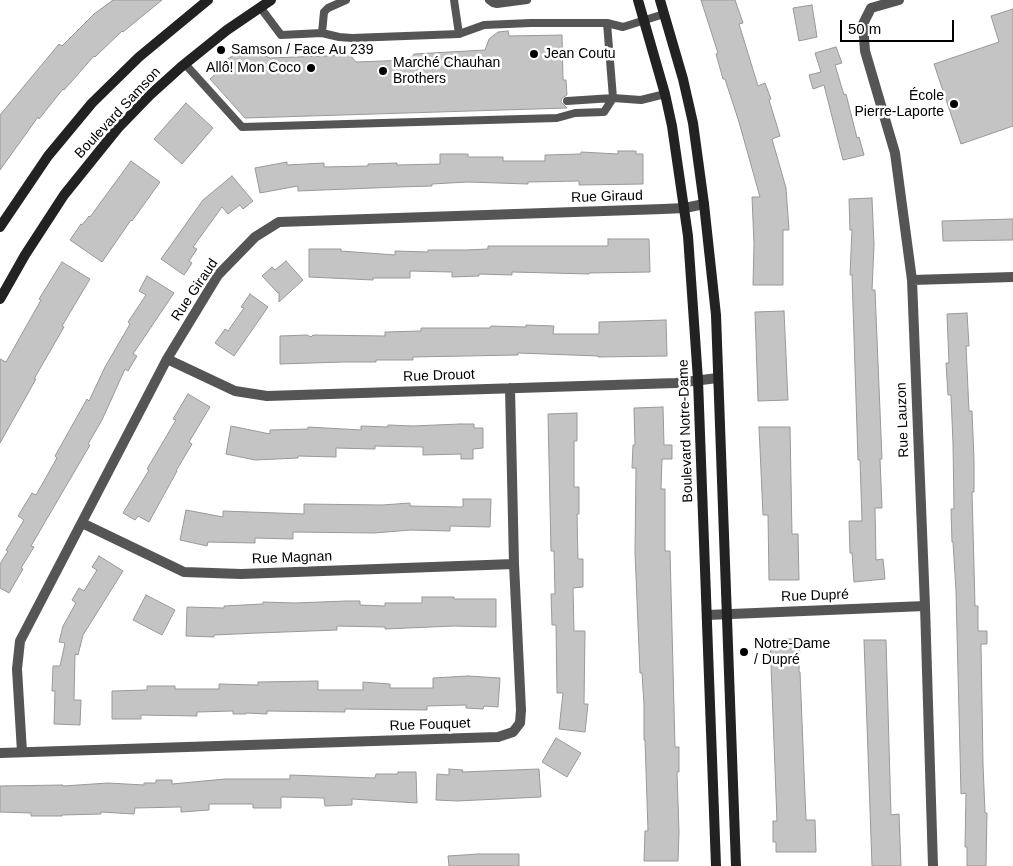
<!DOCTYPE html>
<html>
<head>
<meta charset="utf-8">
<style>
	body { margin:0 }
	#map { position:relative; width:1013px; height:866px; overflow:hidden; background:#fff; font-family:Arial,sans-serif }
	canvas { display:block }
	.scale { position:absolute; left:840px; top:20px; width:114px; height:22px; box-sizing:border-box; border:2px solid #000; border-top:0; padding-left:6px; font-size:15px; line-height:18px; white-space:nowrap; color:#000; -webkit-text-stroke:4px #fff; paint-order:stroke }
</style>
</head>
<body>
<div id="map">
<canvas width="1013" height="866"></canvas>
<div class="scale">50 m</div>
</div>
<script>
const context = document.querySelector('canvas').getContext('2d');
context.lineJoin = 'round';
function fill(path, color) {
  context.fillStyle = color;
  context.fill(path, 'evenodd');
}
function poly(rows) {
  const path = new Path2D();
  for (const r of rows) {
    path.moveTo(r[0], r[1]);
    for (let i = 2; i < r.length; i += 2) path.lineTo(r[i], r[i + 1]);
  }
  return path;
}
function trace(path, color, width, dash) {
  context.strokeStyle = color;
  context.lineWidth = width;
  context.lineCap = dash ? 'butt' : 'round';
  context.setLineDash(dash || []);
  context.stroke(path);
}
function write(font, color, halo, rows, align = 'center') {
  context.font = font + ' Arial,sans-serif';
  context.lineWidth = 5;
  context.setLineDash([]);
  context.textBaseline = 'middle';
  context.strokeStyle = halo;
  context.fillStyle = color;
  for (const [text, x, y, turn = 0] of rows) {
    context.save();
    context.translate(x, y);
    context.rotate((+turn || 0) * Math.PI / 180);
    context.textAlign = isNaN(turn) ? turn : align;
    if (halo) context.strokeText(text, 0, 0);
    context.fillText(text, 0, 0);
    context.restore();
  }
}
const building = poly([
	[113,0,162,0,123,32,122,31,95,57,94,56,64,90,63,89,39,119,38,117,0,170,0,115,59,44,62,46,94,14,113,0],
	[701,0,735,0,743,23,739,24,758,86,765,83,771,99,769,100,780,136,772,139,786,188,789,230,783,230,783,285,753,285,754,244,752,197,760,197,739,122,725,79,723,79,716,54,718,53,701,0],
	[812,5,817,37,799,41,793,8,812,5],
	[1013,9,1013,126,961,144,934,64,999,42,991,16,1013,9],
	[508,31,509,36,562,35,563,80,566,80,567,95,562,98,561,102,567,108,245,118,210,79,221,69,218,66,232,56,253,50,270,58,350,55,356,62,410,60,414,54,485,50,489,39,498,32,508,31],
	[836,47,842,63,835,65,844,95,846,94,857,138,859,137,864,155,843,160,824,85,813,89,809,75,821,72,815,53,836,47],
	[186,103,213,128,182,164,154,139,186,103],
	[618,151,636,151,636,154,643,154,643,184,579,185,579,181,528,182,528,184,468,182,432,184,432,186,398,187,298,191,298,186,260,193,255,168,287,162,287,165,324,163,324,167,368,166,368,164,397,163,397,165,440,164,440,154,468,154,468,157,503,157,503,161,545,161,545,155,581,154,581,152,618,154,618,151],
	[131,161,160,182,132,221,131,220,102,262,70,240,81,224,82,225,89,216,90,217,131,161],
	[232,176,253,201,243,209,240,205,228,214,222,207,193,247,197,249,189,261,192,263,184,275,161,259,203,200,232,176],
	[872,198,874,245,872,290,875,290,882,459,880,459,882,508,875,508,876,560,883,559,885,579,854,582,852,553,850,553,849,521,862,521,860,460,858,460,852,275,850,275,852,230,850,230,849,199,872,198],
	[1013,219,1013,240,943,241,942,221,1013,219],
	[608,239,649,239,650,272,589,273,589,274,512,272,512,275,479,274,479,276,452,277,452,272,410,271,410,278,373,278,373,280,309,277,309,249,341,249,341,251,395,255,395,251,428,252,428,250,466,250,488,249,488,246,608,246,608,239],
	[286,261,303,280,279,302,279,292,278,293,262,276,272,267,275,270,286,261],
	[62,262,90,279,62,326,64,327,34,379,36,379,0,443,0,359,6,362,41,300,39,299,62,262],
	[147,276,174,293,133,354,137,356,128,371,125,369,102,420,88,444,90,445,31,546,34,547,21,568,23,569,9,593,0,588,0,564,8,551,6,550,24,520,18,516,32,493,36,495,57,458,55,456,87,399,89,401,105,367,130,324,128,322,146,295,139,291,147,276],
	[250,294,268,307,234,356,215,343,225,329,228,331,244,308,241,307,250,294],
	[784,311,788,400,758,401,755,312,784,311],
	[967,313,969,346,966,346,969,411,972,411,974,460,974,492,972,492,975,606,978,606,978,631,987,631,987,644,981,644,983,764,985,813,987,813,986,866,967,866,967,847,965,847,966,793,961,794,956,591,953,542,952,542,951,509,954,509,953,444,951,395,948,395,946,363,949,363,947,314,967,313],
	[666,320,667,356,598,357,598,356,518,353,518,355,413,357,413,360,376,360,376,362,343,362,280,364,280,336,307,335,311,337,313,335,385,336,385,332,421,331,421,328,490,328,491,326,526,327,526,325,554,326,553,334,599,334,599,322,666,320],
	[188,394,210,407,189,442,192,444,176,471,177,471,149,522,138,516,135,520,123,513,149,470,147,469,176,420,173,419,188,394],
	[663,407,664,445,672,445,672,459,662,459,661,489,665,489,665,551,670,551,675,747,679,747,679,772,677,772,679,832,678,861,644,861,645,831,648,831,645,740,644,740,644,705,642,673,640,673,635,552,636,468,632,468,633,445,635,445,634,408,663,407],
	[577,413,577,441,574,441,574,487,579,487,579,514,577,514,578,559,583,559,583,587,573,588,574,631,585,631,584,704,588,704,585,732,559,729,563,693,557,693,556,625,552,625,551,594,555,594,554,551,551,551,548,414,577,413],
	[460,424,474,424,474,428,483,428,483,448,473,449,473,459,461,459,461,454,423,455,423,447,375,446,375,449,336,448,336,457,298,456,298,458,255,460,226,454,231,426,270,434,270,430,308,429,308,427,361,430,361,426,388,427,388,425,413,426,460,424],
	[759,427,790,427,792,534,798,534,799,580,769,580,768,515,763,515,759,427],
	[463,499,491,499,490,527,450,526,450,531,411,530,374,533,293,532,293,539,255,538,255,543,208,542,207,546,180,540,186,510,223,517,223,511,304,514,304,504,382,505,410,503,410,506,463,507,463,499],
	[99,556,123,571,83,635,78,655,75,654,74,700,81,700,80,725,54,724,55,691,52,691,53,666,60,666,65,643,59,642,63,626,76,603,72,600,79,588,84,591,97,570,92,567,99,556],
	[146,595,175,610,162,635,133,620,146,595],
	[422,597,454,597,454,599,496,599,496,627,454,626,385,629,385,627,337,626,337,630,258,633,214,635,214,637,186,636,187,607,224,608,224,606,263,604,263,602,295,603,346,601,360,601,360,605,385,606,385,603,422,603,422,597],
	[770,639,800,639,799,672,800,672,806,820,815,820,816,852,776,852,776,842,773,842,773,821,777,821,770,639],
	[864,640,886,640,891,815,899,814,901,866,872,866,864,640],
	[468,676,500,678,498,707,484,706,483,709,466,708,466,705,427,706,427,710,345,709,345,712,267,711,267,714,246,713,246,714,233,714,233,711,197,712,197,716,141,715,141,719,112,719,112,691,147,690,147,686,175,686,175,689,219,689,219,684,258,685,258,682,318,681,318,690,363,690,363,682,390,684,390,688,433,688,433,678,468,676],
	[556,738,581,753,567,777,542,762,556,738],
	[449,769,463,770,462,772,539,769,541,797,457,801,436,800,437,774,449,775,449,769],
	[398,772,416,772,417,803,352,799,352,805,325,806,324,798,281,797,281,808,253,808,253,804,209,804,209,810,181,812,181,807,135,808,134,814,101,812,101,814,62,815,62,816,31,816,31,813,0,812,0,786,63,785,63,786,108,783,144,785,144,783,156,783,156,780,172,780,172,784,225,779,290,779,290,775,375,778,376,774,398,774,398,772],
	[478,854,519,854,519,866,449,866,448,856,478,854]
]);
fill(building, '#c4c4c4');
trace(building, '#999', 1);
trace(poly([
	[454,0,459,34],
	[489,0,493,3,497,4,527,0],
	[260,7,281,35,322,33,339,37,352,38,459,34,484,25,531,23,607,23,623,27,664,14],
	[607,23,613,98,641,100,665,94],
	[322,33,324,12,328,8,346,0],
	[185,64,242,127,557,118,575,113,604,112,613,98],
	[567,101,613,98]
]), '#555', 8);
trace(poly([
	[899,0,871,8,863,24,865,51,895,153,912,280,925,606,933,866],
	[912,280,1013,277],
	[167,359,235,391,267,396,676,383,718,378],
	[82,523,184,572,241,574,514,564],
	[707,615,925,606],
	[22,752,17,669,20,641,167,359,218,275,255,237,279,222,663,209,685,208,704,204],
	[0,753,498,737,513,732,520,723,521,710,514,564,510,388]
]), '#555', 10);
trace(poly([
	[638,0,665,94,672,126,688,236,698,380,716,866],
	[660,0,683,79,693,123,704,204,716,315,736,866],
	[0,227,48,156,92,103,139,57,208,0],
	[0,299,25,255,64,195,118,128,150,95,181,67,227,30,271,0]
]), '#222', 10);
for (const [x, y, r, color] of [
	[221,50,5,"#000"],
	[534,54,5,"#000"],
	[311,68,5,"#000"],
	[383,71,5,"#000"],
	[954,104,5,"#000"],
	[744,652,5,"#000"]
]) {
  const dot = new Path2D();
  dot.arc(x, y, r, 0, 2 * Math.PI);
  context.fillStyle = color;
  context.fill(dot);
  trace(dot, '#fff', 2);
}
write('14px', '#000', '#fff', [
	["Samson / Face Au 239",231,50],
	["Jean Coutu",544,54],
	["Marché Chauhan",393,63],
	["Brothers",393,79],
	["Allô! Mon Coco",301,68,"right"],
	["École",944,96,"right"],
	["Pierre-Laporte",944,112,"right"],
	["Notre-Dame",754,644],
	["/ Dupré",754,660]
], 'left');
write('14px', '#000', '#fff', [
	["Boulevard Samson",118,113,-47],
	["Rue Giraud",607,197,-2],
	["Rue Giraud",195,290,-56],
	["Rue Drouot",439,376,-2],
	["Rue Lauzon",903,420,-92],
	["Boulevard Notre-Dame",686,431,-92],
	["Rue Magnan",292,558,-2],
	["Rue Dupré",815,596,-2],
	["Rue Fouquet",430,725,-2]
]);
</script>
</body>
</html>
